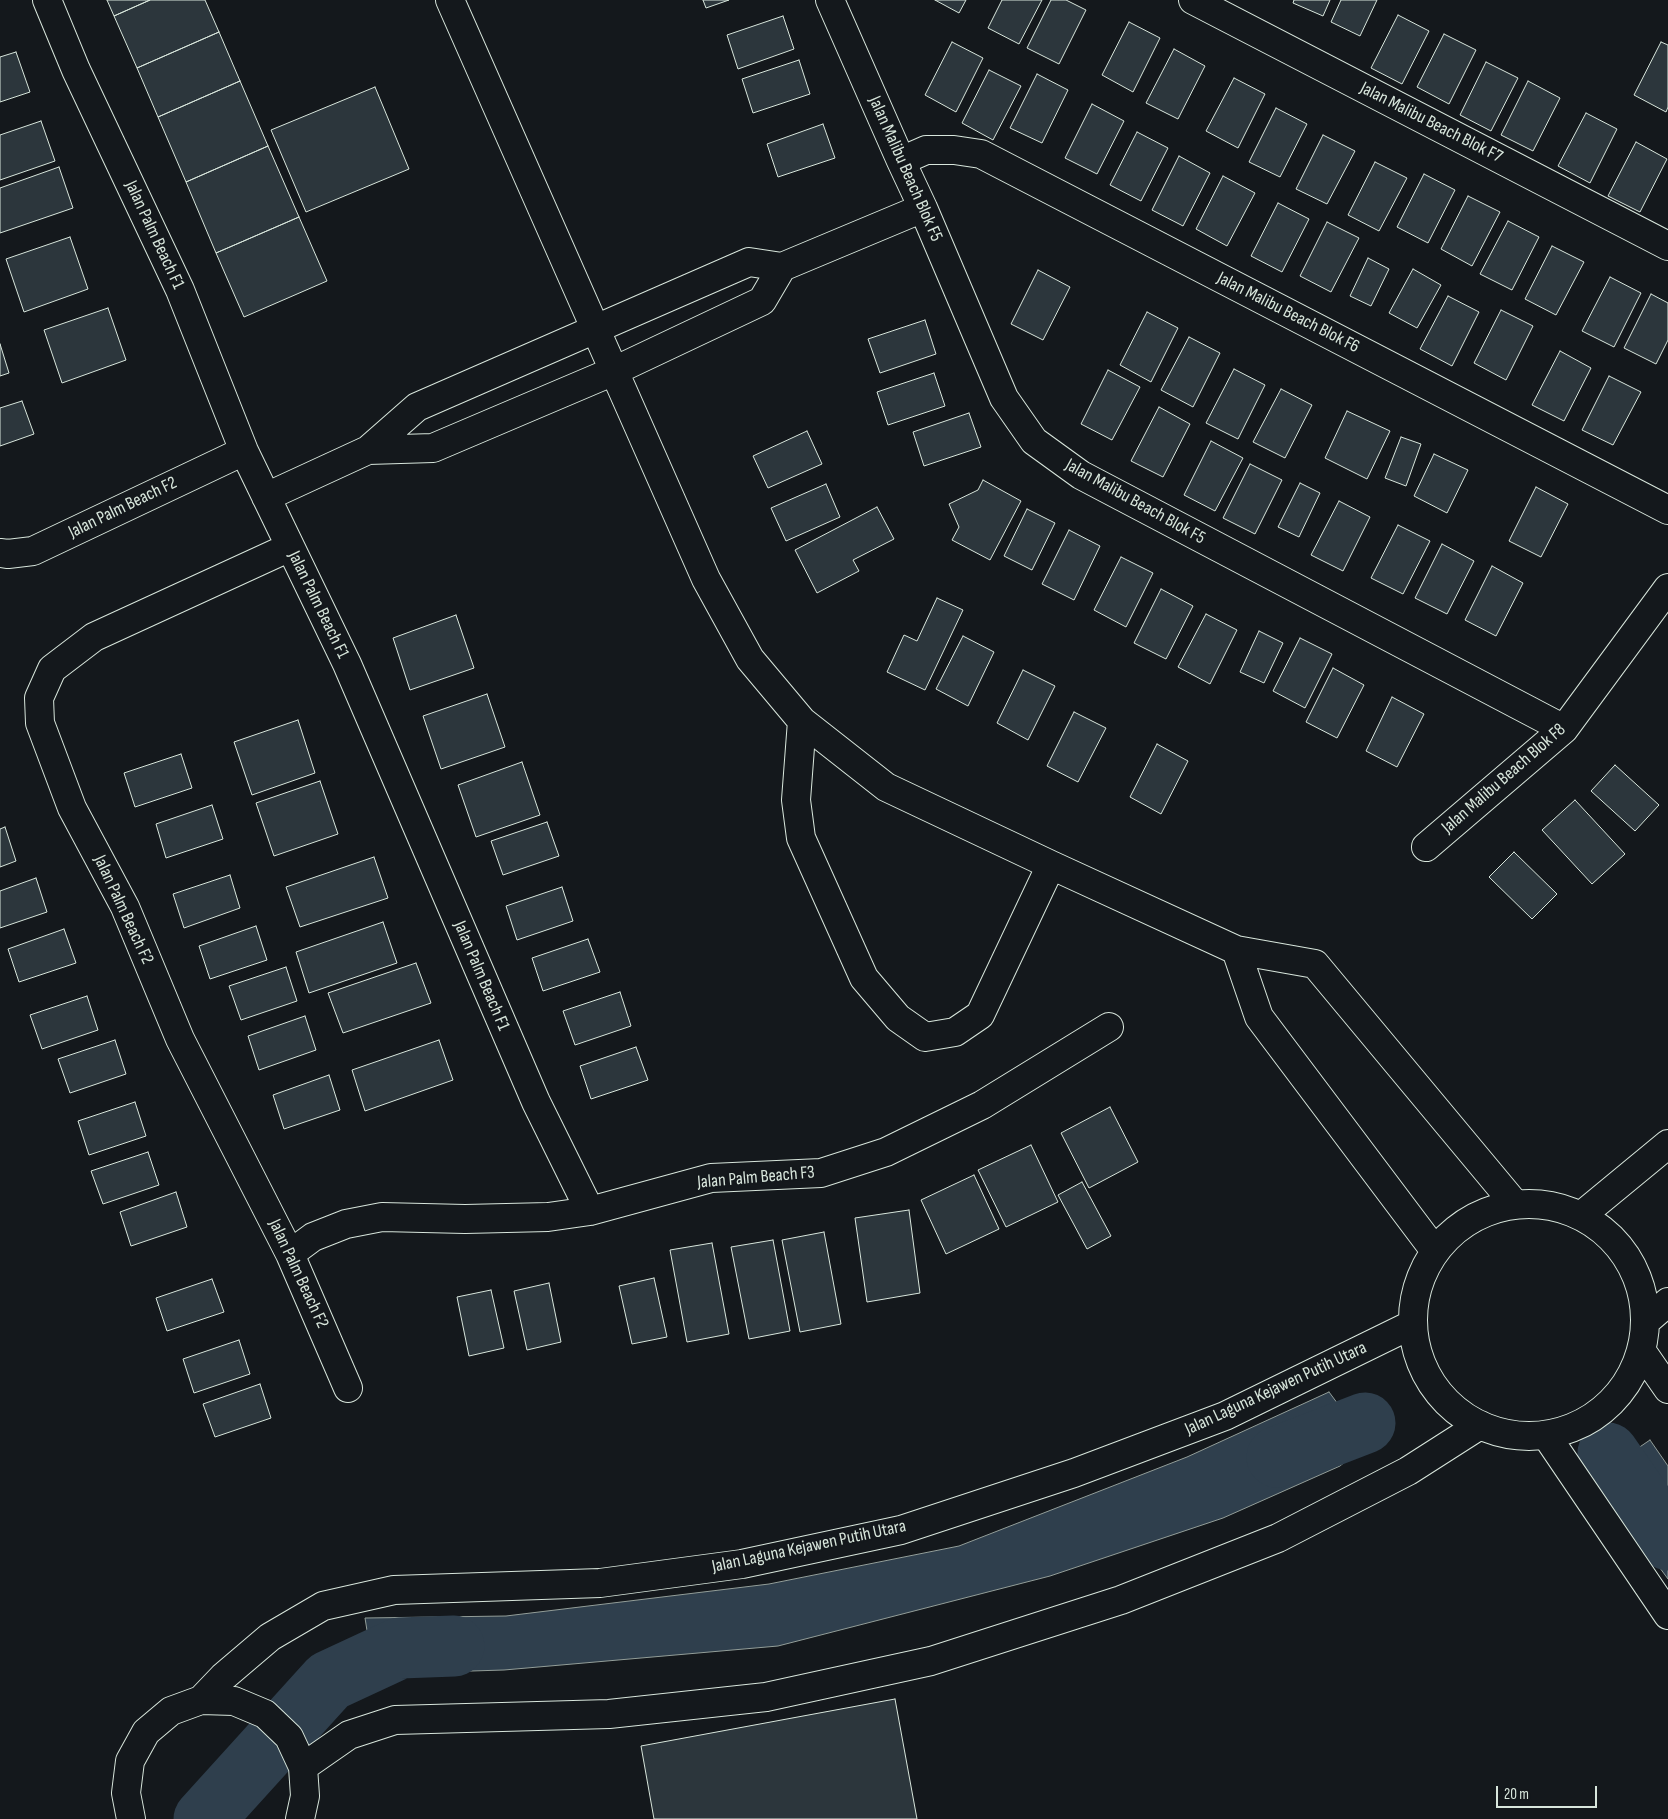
<!DOCTYPE html>
<html>
<head>
<meta charset="utf-8">
<style>
	body { margin:0 }
	#map { position:relative; width:1668px; height:1819px; overflow:hidden; background:#14181c; font-family:"Sofia Sans Condensed",sans-serif }
	canvas { display:block }
	.scale { position:absolute; left:1496px; top:1786px; width:101px; height:22px; box-sizing:border-box; border:2px solid #d8e6dc; border-top:0; padding-left:6px; font-size:15px; line-height:18px; white-space:nowrap; color:#d8e6dc; -webkit-text-stroke:4px #14181c; paint-order:stroke }
</style>
</head>
<body>
<div id="map">
<canvas width="1668" height="1819"></canvas>
<div class="scale">20 m</div>
</div>
<script>
const context = document.querySelector('canvas').getContext('2d');
context.lineJoin = 'round';
function fill(path, color) {
  context.fillStyle = color;
  context.fill(path, 'evenodd');
}
function poly(rows) {
  const path = new Path2D();
  for (const r of rows) {
    if (r.length === 3) {
      path.moveTo(r[0] + r[2], r[1]);
      path.arc(r[0], r[1], r[2], 0, 2 * Math.PI);
      continue;
    }
    path.moveTo(r[0], r[1]);
    for (let i = 2; i < r.length; i += 2) path.lineTo(r[i], r[i + 1]);
  }
  return path;
}
function trace(path, color, width, dash) {
  context.strokeStyle = color;
  context.lineWidth = width;
  context.lineCap = dash ? 'butt' : 'round';
  context.setLineDash(dash || []);
  context.stroke(path);
}
function write(font, color, halo, rows, align = 'center') {
  context.font = font + ' "Sofia Sans Condensed",sans-serif';
  context.lineWidth = 4;
  context.setLineDash([]);
  context.textBaseline = 'middle';
  context.strokeStyle = halo;
  context.fillStyle = color;
  for (const [text, x, y, turn = 0] of rows) {
    context.save();
    context.translate(x, y);
    context.rotate((+turn || 0) * Math.PI / 180);
    context.textAlign = isNaN(turn) ? turn : align;
    if (halo) context.strokeText(text, 0, 0);
    context.fillText(text, 0, 0);
    context.restore();
  }
}
const water = poly([
	[1329,1392,1367,1443,1340,1466,1223,1518,1050,1576,778,1646,504,1670,374,1674,365,1618,506,1616,769,1584,959,1546,1187,1457,1329,1392],
	[1650,1440,1668,1466,1668,1579,1594,1478,1650,1440]
]);
fill(water, '#2f3f4d');
trace(water, '#939e99', 1);
trace(poly([
	[1608,1453,1668,1540],
	[1277,1457,1365,1423],
	[204,1819,329,1681,400,1648,454,1646]
]), '#2f3f4d', 61);
const building = poly([
	[107,0,150,0,114,16,107,0],
	[150,0,205,0,219,32,137,68,114,16,150,0],
	[703,0,729,0,706,8,703,0],
	[935,0,966,0,959,13,935,0],
	[1002,0,1042,0,1019,44,988,28,1002,0],
	[1051,0,1066,0,1086,10,1059,64,1027,48,1051,0],
	[1294,0,1330,0,1323,16,1293,3,1294,0],
	[1341,0,1377,0,1360,36,1331,22,1341,0],
	[1398,15,1429,31,1402,84,1371,68,1398,15],
	[783,16,794,49,738,69,727,35,783,16],
	[1129,22,1160,38,1133,92,1102,75,1129,22],
	[219,32,240,81,158,117,137,68,219,32],
	[1444,34,1476,50,1449,104,1417,87,1444,34],
	[952,42,983,58,956,112,925,95,952,42],
	[1661,42,1668,45,1668,107,1666,112,1634,95,1661,42],
	[1174,49,1205,66,1178,119,1146,103,1174,49],
	[16,52,30,92,0,102,0,57,16,52],
	[799,60,810,94,753,113,742,79,799,60],
	[1486,62,1518,78,1491,131,1460,115,1486,62],
	[989,70,1021,86,993,140,962,123,989,70],
	[1037,74,1068,90,1042,143,1010,128,1037,74],
	[1234,78,1265,94,1238,148,1206,131,1234,78],
	[240,81,268,146,186,182,158,117,240,81],
	[1528,81,1560,98,1533,151,1501,135,1528,81],
	[375,87,409,169,306,212,271,130,375,87],
	[1092,104,1124,121,1097,174,1065,158,1092,104],
	[1276,108,1307,124,1280,177,1249,162,1276,108],
	[1586,113,1617,129,1590,183,1558,166,1586,113],
	[41,121,55,161,0,180,0,135,41,121],
	[823,124,835,158,778,177,767,144,823,124],
	[1137,132,1168,148,1141,201,1110,185,1137,132],
	[1323,135,1355,151,1327,204,1296,189,1323,135],
	[1636,142,1667,159,1640,212,1608,196,1636,142],
	[268,146,299,217,216,253,186,182,268,146],
	[1179,156,1210,173,1183,226,1152,210,1179,156],
	[1375,162,1407,178,1379,231,1348,215,1375,162],
	[59,167,73,208,0,233,0,188,59,167],
	[1424,174,1455,190,1428,243,1397,227,1424,174],
	[1223,176,1255,193,1227,246,1196,229,1223,176],
	[1468,196,1500,212,1472,266,1441,249,1468,196],
	[1278,203,1309,219,1282,272,1251,256,1278,203],
	[299,217,327,281,244,317,216,253,299,217],
	[1508,221,1539,237,1512,290,1480,274,1508,221],
	[1327,222,1359,238,1331,292,1300,276,1327,222],
	[70,237,88,289,24,312,6,259,70,237],
	[1552,246,1584,262,1556,315,1525,299,1552,246],
	[1368,258,1389,269,1371,306,1350,296,1368,258],
	[1413,269,1441,285,1417,328,1389,313,1413,269],
	[1038,270,1070,287,1043,340,1011,324,1038,270],
	[1610,277,1641,293,1614,347,1582,331,1610,277],
	[1651,294,1668,303,1668,340,1656,364,1624,348,1651,294],
	[1448,296,1479,312,1452,366,1420,349,1448,296],
	[108,308,126,360,62,383,44,330,108,308],
	[1501,310,1533,326,1506,380,1474,363,1501,310],
	[1147,312,1178,328,1151,382,1120,365,1147,312],
	[925,320,936,354,880,373,868,339,925,320],
	[1189,337,1220,353,1193,407,1161,390,1189,337],
	[0,344,9,373,0,376,0,344],
	[1560,351,1591,368,1564,421,1532,405,1560,351],
	[1234,369,1265,385,1238,439,1206,423,1234,369],
	[1108,370,1140,387,1112,440,1081,424,1108,370],
	[934,373,945,406,888,425,877,392,934,373],
	[1609,376,1641,392,1613,445,1582,430,1609,376],
	[1281,389,1312,405,1285,458,1253,442,1281,389],
	[22,401,34,434,0,446,0,408,22,401],
	[1159,407,1190,424,1163,477,1131,461,1159,407],
	[1347,411,1390,431,1367,479,1325,458,1347,411],
	[969,413,981,447,924,466,913,432,969,413],
	[807,431,822,464,768,488,753,456,807,431],
	[1401,437,1421,444,1406,486,1385,478,1401,437],
	[1211,441,1243,458,1215,511,1184,495,1211,441],
	[1434,454,1468,470,1447,513,1414,496,1434,454],
	[1250,464,1282,480,1255,534,1223,518,1250,464],
	[983,480,1021,501,990,560,952,540,959,527,949,504,978,490,983,480],
	[1300,483,1320,493,1299,537,1278,527,1300,483],
	[826,484,840,517,786,541,771,508,826,484],
	[1536,487,1568,504,1541,557,1509,541,1536,487],
	[1339,501,1370,517,1343,571,1311,555,1339,501],
	[877,507,894,539,853,560,859,571,817,593,795,550,877,507],
	[1027,509,1055,523,1032,570,1004,556,1027,509],
	[1398,525,1430,541,1403,594,1371,578,1398,525],
	[1069,530,1100,546,1074,600,1042,584,1069,530],
	[1442,544,1474,561,1447,614,1415,598,1442,544],
	[1121,557,1153,573,1126,627,1094,610,1121,557],
	[1492,566,1523,583,1496,636,1465,620,1492,566],
	[1161,589,1193,606,1166,659,1134,643,1161,589],
	[937,598,963,610,925,690,887,672,904,635,917,641,937,598],
	[1206,614,1237,630,1210,684,1178,667,1206,614],
	[456,615,474,668,410,690,393,638,456,615],
	[1259,631,1283,643,1264,683,1240,672,1259,631],
	[963,636,994,652,968,706,936,689,963,636],
	[1300,638,1332,654,1305,708,1273,691,1300,638],
	[1333,668,1364,685,1337,738,1306,722,1333,668],
	[1023,670,1055,686,1028,740,997,723,1023,670],
	[487,694,505,747,441,769,423,716,487,694],
	[1392,697,1424,714,1397,767,1366,751,1392,697],
	[1074,712,1106,728,1078,782,1047,766,1074,712],
	[298,720,315,773,252,795,234,742,298,720],
	[1157,744,1188,761,1161,814,1130,797,1157,744],
	[181,754,192,788,135,807,124,773,181,754],
	[522,762,540,815,476,837,458,785,522,762],
	[1615,765,1659,805,1635,831,1591,791,1615,765],
	[320,781,338,834,274,856,256,803,320,781],
	[1575,800,1625,854,1592,884,1542,830,1575,800],
	[212,805,223,839,166,858,156,824,212,805],
	[547,822,559,856,503,875,491,841,547,822],
	[5,827,16,861,0,867,0,829,5,827],
	[1514,852,1557,894,1532,919,1489,877,1514,852],
	[374,857,388,898,300,927,286,887,374,857],
	[230,875,240,908,184,928,173,894,230,875],
	[36,878,47,912,0,928,0,891,36,878],
	[562,887,573,921,517,940,506,906,562,887],
	[383,922,397,963,309,993,296,952,383,922],
	[256,926,267,960,210,979,199,946,256,926],
	[64,929,76,963,19,982,8,949,64,929],
	[588,939,600,972,543,991,532,958,588,939],
	[416,963,431,1003,343,1033,328,993,416,963],
	[286,967,297,1001,241,1020,229,986,286,967],
	[620,992,631,1026,575,1045,563,1011,620,992],
	[87,996,98,1030,42,1049,30,1015,87,996],
	[305,1016,316,1050,259,1070,248,1036,305,1016],
	[115,1040,126,1074,70,1093,58,1059,115,1040],
	[439,1040,453,1080,365,1111,352,1070,439,1040],
	[636,1047,648,1080,591,1099,580,1066,636,1047],
	[329,1075,340,1110,284,1129,273,1095,329,1075],
	[135,1102,146,1136,89,1155,78,1121,135,1102],
	[1110,1107,1138,1162,1089,1188,1061,1133,1110,1107],
	[1031,1145,1058,1202,1006,1227,978,1170,1031,1145],
	[148,1152,159,1185,103,1204,91,1171,148,1152],
	[974,1175,999,1229,946,1254,921,1200,974,1175],
	[1082,1182,1111,1236,1087,1249,1058,1195,1082,1182],
	[176,1192,187,1227,131,1246,120,1212,176,1192],
	[909,1210,920,1293,867,1302,855,1218,909,1210],
	[824,1232,841,1324,800,1332,782,1240,824,1232],
	[773,1240,790,1331,749,1339,731,1247,773,1240],
	[712,1243,729,1334,687,1342,670,1250,712,1243],
	[654,1278,667,1337,632,1344,619,1286,654,1278],
	[212,1279,224,1312,167,1331,156,1298,212,1279],
	[549,1283,561,1342,527,1350,514,1291,549,1283],
	[491,1290,504,1348,469,1356,457,1297,491,1290],
	[239,1340,250,1374,194,1393,183,1359,239,1340],
	[260,1384,271,1418,215,1437,203,1404,260,1384],
	[895,1699,917,1819,654,1819,641,1746,895,1699]
]);
fill(building, '#2c363c');
trace(building, '#d8e6dc', 1);
const minor = poly([
	[47,0,76,70,180,290,244,451,347,664,536,1102,590,1211],
	[450,0,706,579,750,659,802,721,886,787,1051,865,1236,950],
	[830,0,901,161,923,208,1004,398,1034,441,1081,475,1564,729],
	[1193,0,1668,246],
	[901,161,926,150,954,150,981,154,1668,510],
	[782,267,762,301,614,371,433,448,368,450,417,407,749,262,782,267,923,208],
	[266,497,368,450],
	[290,547,94,637,52,669,39,698,40,723,72,808,125,907,180,1039,290,1254,348,1388],
	[0,553,8,554,33,551,244,451],
	[802,721,796,800,801,838,864,978,898,1018,925,1037,955,1032,980,1015,1051,865],
	[1426,847,1564,729,1668,588],
	[1529,1320,116],
	[1582,1215,1668,1144],
	[1435,1251,1259,1017,1236,950,1315,964,1514,1203],
	[290,1254,313,1237,346,1224,382,1217,465,1219,548,1217,590,1211,711,1178,821,1173,886,1152,982,1105,1109,1027],
	[1645,1322,1668,1302],
	[1641,1350,1668,1389],
	[1546,1435,1668,1615],
	[201,1700,223,1677,270,1637,323,1606,394,1590,600,1583,742,1564,901,1530,1074,1473,1225,1416,1413,1324],
	[303,1767,349,1735,395,1720,609,1714,766,1697,931,1661,1121,1600,1278,1538,1408,1471,1480,1425],
	[131,1819,126,1793,130,1761,146,1732,171,1711,201,1700,234,1701,265,1714,289,1737,303,1767,305,1796,300,1819]
]);
trace(minor, '#d8e6dc', 30);
trace(minor, '#14181c', 28);
write('18px', '#d8e6dc', '#14181c', [
	["Jalan Malibu Beach Blok F7",1431,123,27],
	["Jalan Malibu Beach Blok F5",905,169,66],
	["Jalan Palm Beach F1",154,235,65],
	["Jalan Malibu Beach Blok F6",1288,313,27],
	["Jalan Malibu Beach Blok F5",1135,502,29],
	["Jalan Palm Beach F2",123,508,-26],
	["Jalan Palm Beach F1",318,605,64],
	["Jalan Malibu Beach Blok F8",1504,779,-41],
	["Jalan Palm Beach F2",123,910,65],
	["Jalan Palm Beach F1",481,976,67],
	["Jalan Palm Beach F3",756,1178,-5],
	["Jalan Palm Beach F2",298,1274,65],
	["Jalan Laguna Kejawen Putih Utara",1276,1389,-25],
	["Jalan Laguna Kejawen Putih Utara",809,1547,-12]
]);
</script>
</body>
</html>
